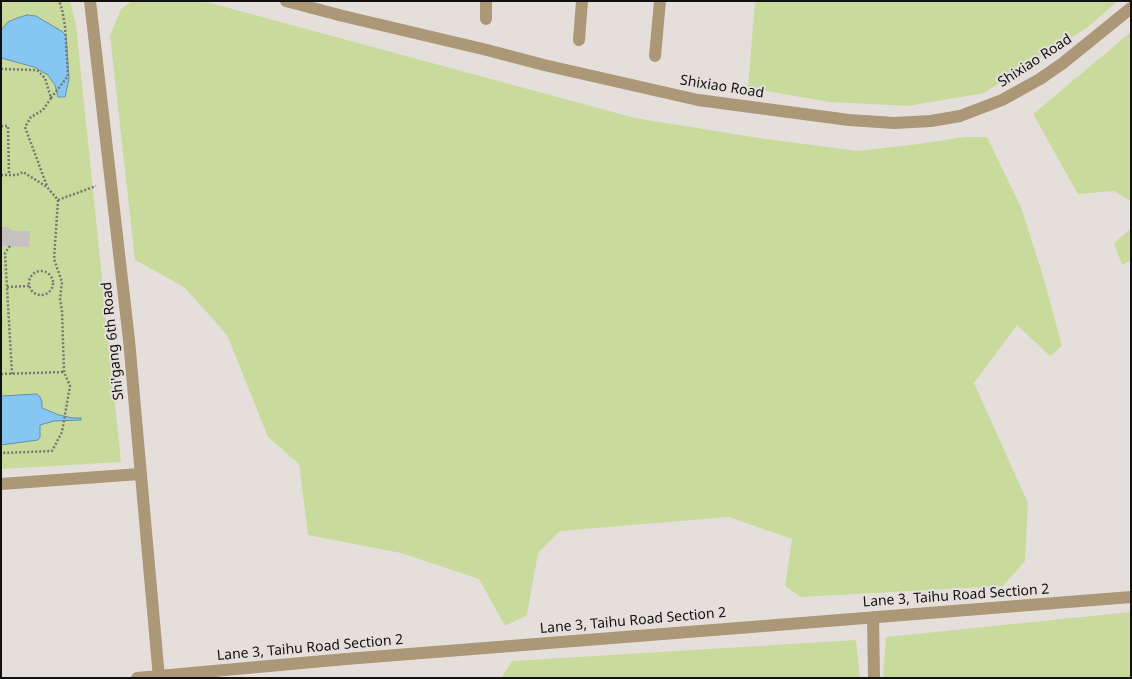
<!DOCTYPE html>
<html>
<head>
<meta charset="utf-8">
<style>
	body { margin:0 }
	#map { position:relative; width:1132px; height:679px; overflow:hidden; background:#e5dfdc; font-family:"Noto Sans",sans-serif }
	canvas { display:block }
	.frame { position:absolute; inset:0; border:2px solid #131110; pointer-events:none }
</style>
</head>
<body>
<div id="map">
<canvas width="1132" height="679"></canvas>
<div class="frame"></div>
</div>
<script>
const context = document.querySelector('canvas').getContext('2d');
context.lineJoin = 'round';
function fill(path, color) {
  context.fillStyle = color;
  context.fill(path, 'evenodd');
}
function poly(rows) {
  const path = new Path2D();
  for (const r of rows) {
    if (r.length === 3) {
      path.moveTo(r[0] + r[2], r[1]);
      path.arc(r[0], r[1], r[2], 0, 2 * Math.PI);
      continue;
    }
    path.moveTo(r[0], r[1]);
    for (let i = 2; i < r.length; i += 2) path.lineTo(r[i], r[i + 1]);
  }
  return path;
}
function trace(path, color, width, dash) {
  context.strokeStyle = color;
  context.lineWidth = width;
  context.lineCap = dash ? 'butt' : 'round';
  context.setLineDash(dash || []);
  context.stroke(path);
}
function write(font, color, halo, rows, align = 'center') {
  context.font = font + ' "Noto Sans",sans-serif';
  context.lineWidth = 4;
  context.setLineDash([]);
  context.textBaseline = 'middle';
  context.strokeStyle = halo;
  context.fillStyle = color;
  for (const [text, x, y, turn = 0] of rows) {
    context.save();
    context.translate(x, y);
    context.rotate((+turn || 0) * Math.PI / 180);
    context.textAlign = isNaN(turn) ? turn : align;
    if (halo) context.strokeText(text, 0, 0);
    context.fillText(text, 0, 0);
    context.restore();
  }
}
fill(poly([
	[1,1,70,1,76,25,121,462,1,469],
	[132,1,203,1,635,118,759,138,858,151,918,144,965,137,987,137,1021,207,1043,276,1062,346,1050,356,1017,325,974,383,1028,503,1025,561,1003,586,801,597,785,586,792,539,729,517,560,531,538,553,527,615,505,626,479,579,401,553,308,535,299,464,268,437,227,335,184,287,135,260,110,36,121,9],
	[755,1,1118,1,1088,27,984,93,908,106,830,102,748,88],
	[1131,32,1131,201,1114,191,1078,194,1033,114],
	[1131,229,1131,260,1122,265,1114,243],
	[1130,612,1131,615,1131,678,883,678,886,637],
	[856,640,860,678,501,678,512,661]
]), '#c9db9c');
const water = poly([
	[27,15,36,16,63,32,66,36,69,79,65,97,58,97,55,85,48,75,34,67,1,58,1,30,8,22,17,18,27,15],
	[37,394,40,397,42,402,42,408,59,415,73,418,81,418,81,420,54,421,40,425,40,437,38,440,1,445,1,396,37,394]
]);
fill(water, '#86c6f3');
trace(water, '#6490af', 1);
fill(poly([
	[1,227,8,227,12,231,30,231,29,247,1,246]
]), '#c6c0be');
trace(poly([
	[1,69,34,70,38,71,45,78,51,98,43,110,31,117,25,127,47,186],
	[51,98,68,76,65,26,62,9,59,1],
	[1,126,8,126,9,175],
	[1,175,17,175,23,172,47,187,58,200,54,259,62,282,60,299,62,311,64,372,70,386,62,432,52,451,1,453],
	[58,200,96,186],
	[10,246,5,253,12,374],
	[41,283,12],
	[7,287,29,286],
	[1,374,64,372]
]), '#7a7674', 2.5, [2, 2]);
trace(poly([
	[90,1,129,340,159,678],
	[286,1,343,16,487,50,544,65,698,100,849,120,894,123,931,121,960,116,1002,100,1040,79,1063,63,1131,8],
	[486,1,486,19],
	[579,40,582,1],
	[655,56,660,1],
	[1,484,140,474],
	[873,617,874,678],
	[137,678,346,659,1131,597]
]), '#ac9777', 12);
write('14px', '#131110', '#e5dfdc', [
	["Shixiao Road",1035,61,-33],
	["Shixiao Road",722,87,9],
	["Shi'gang 6th Road",113,341,-96],
	["Lane 3, Taihu Road Section 2",956,596,-4],
	["Lane 3, Taihu Road Section 2",633,621,-5],
	["Lane 3, Taihu Road Section 2",310,648,-5]
]);
</script>
</body>
</html>
